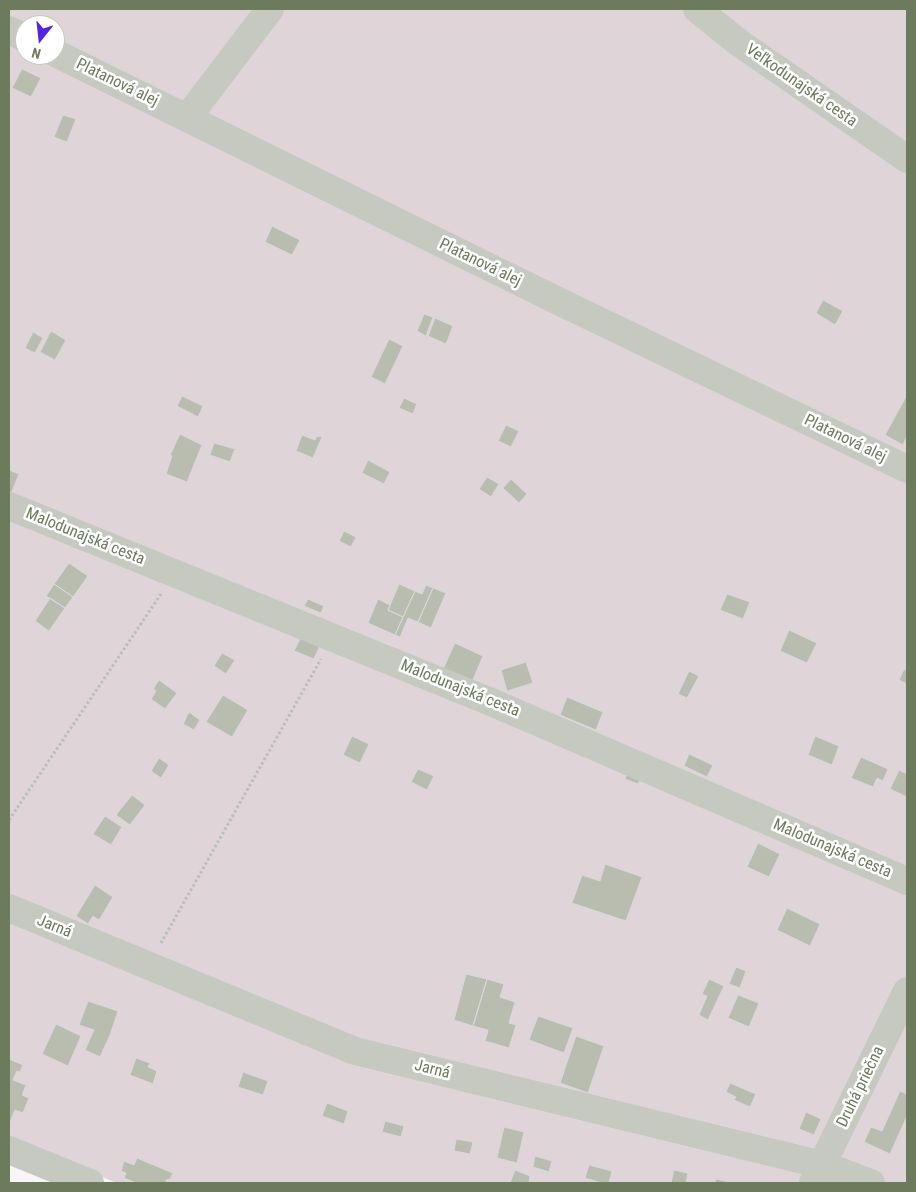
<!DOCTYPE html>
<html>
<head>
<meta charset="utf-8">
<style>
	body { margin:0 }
	#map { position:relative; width:916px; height:1192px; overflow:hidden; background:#f8f4f8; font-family:"Roboto Condensed",sans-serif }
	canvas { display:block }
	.frame { position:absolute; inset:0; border:10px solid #6d7b5d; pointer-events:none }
	.north { position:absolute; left:15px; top:15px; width:50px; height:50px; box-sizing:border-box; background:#fff; border:1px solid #c5cabe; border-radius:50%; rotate:196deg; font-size:14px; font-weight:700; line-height:20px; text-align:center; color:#6d7b5d }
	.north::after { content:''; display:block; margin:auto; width:18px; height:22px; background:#5423e9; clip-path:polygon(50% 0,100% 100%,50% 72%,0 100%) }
</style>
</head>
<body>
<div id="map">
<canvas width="916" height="1192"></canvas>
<div class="frame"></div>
<div class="north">N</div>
</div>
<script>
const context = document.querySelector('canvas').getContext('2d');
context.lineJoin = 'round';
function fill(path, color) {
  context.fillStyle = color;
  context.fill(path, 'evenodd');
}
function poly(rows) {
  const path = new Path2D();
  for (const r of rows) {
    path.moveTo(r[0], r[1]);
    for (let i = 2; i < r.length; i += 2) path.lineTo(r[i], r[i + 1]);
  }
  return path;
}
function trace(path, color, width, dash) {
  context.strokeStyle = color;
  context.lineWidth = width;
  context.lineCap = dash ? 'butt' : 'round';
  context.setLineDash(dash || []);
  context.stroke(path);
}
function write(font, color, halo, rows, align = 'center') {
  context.font = font + ' "Roboto Condensed",sans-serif';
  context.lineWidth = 5;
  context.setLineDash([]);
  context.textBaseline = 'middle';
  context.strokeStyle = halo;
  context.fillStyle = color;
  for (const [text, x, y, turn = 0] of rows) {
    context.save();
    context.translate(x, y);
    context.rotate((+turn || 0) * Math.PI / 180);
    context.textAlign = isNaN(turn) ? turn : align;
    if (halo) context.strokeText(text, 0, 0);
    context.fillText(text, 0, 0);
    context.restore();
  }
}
fill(poly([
	[9,9,907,9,907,1183,117,1183,9,1140],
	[25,25,55,25,55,55,25,55]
]), '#dfd5d9');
const building = poly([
	[22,69,41,78,31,97,12,88,22,69],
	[63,115,76,119,67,142,54,137,63,115],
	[272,226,300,240,292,255,265,242,272,226],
	[823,300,843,311,835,325,816,313,823,300],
	[424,314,433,317,426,336,417,331,424,314],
	[435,318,453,326,446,344,428,336,435,318],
	[51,331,66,340,55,360,40,352,51,331],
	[33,332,43,338,35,353,25,348,33,332],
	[389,339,403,346,385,384,371,377,389,339],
	[907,395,907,436,903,445,885,435,907,395],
	[182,396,203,406,198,417,177,406,182,396],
	[404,398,417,404,413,414,399,408,404,398],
	[506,425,519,431,511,447,498,441,506,425],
	[180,434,202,445,187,482,166,474,172,456,170,455,180,434],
	[302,435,315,440,317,436,322,437,313,458,296,451,302,435],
	[214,443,235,449,230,462,210,455,214,443],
	[368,460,390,472,384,484,362,473,368,460],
	[9,470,19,474,11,494,9,494,9,470],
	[487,477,499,484,491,497,479,489,487,477],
	[511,479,527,494,519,503,503,488,511,479],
	[344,531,356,537,351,547,339,541,344,531],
	[69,563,88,576,73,597,54,584,69,563],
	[54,584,73,597,65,608,46,596,54,584],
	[399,584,415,591,403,617,388,610,399,584],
	[426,585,433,588,418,622,408,618,400,637,395,635,415,591,422,594,426,585],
	[433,588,446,593,431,628,418,622,433,588],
	[727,594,750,602,743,619,720,610,727,594],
	[50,598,65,608,49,631,35,621,50,598],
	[308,599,324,606,321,613,304,606,308,599],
	[378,599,390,605,388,610,403,617,395,635,368,623,378,599],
	[789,630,817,643,807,663,780,651,789,630],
	[301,637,320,645,314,659,294,651,301,637],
	[455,643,483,656,472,682,443,669,455,643],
	[222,653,235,660,226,674,214,666,222,653],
	[526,662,533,683,507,691,501,670,526,662],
	[904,669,907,671,907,684,899,680,904,669],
	[689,671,699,676,687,698,678,694,689,671],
	[159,680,177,693,165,709,151,699,156,691,153,689,159,680],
	[223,695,248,710,232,737,206,722,223,695],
	[567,697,603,712,596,730,560,715,567,697],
	[189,712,200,720,194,730,183,724,189,712],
	[352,736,369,744,360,763,343,755,352,736],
	[815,736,839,746,832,765,808,755,815,736],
	[689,754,713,765,707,777,684,766,689,754],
	[861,757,888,769,883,781,877,778,873,787,851,778,861,757],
	[159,758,169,765,161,778,151,771,159,758],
	[418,769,434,776,427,790,411,782,418,769],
	[629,769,642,775,638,784,625,779,629,769],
	[899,770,907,774,907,797,890,789,899,770],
	[132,795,145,805,130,825,116,815,132,795],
	[105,816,122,827,111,845,93,834,105,816],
	[758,843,780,854,769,877,747,867,758,843],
	[605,864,642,877,626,921,572,903,582,875,600,881,605,864],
	[95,885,113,897,99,920,93,916,88,924,76,916,95,885],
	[787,908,820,924,810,946,777,930,787,908],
	[736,967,746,971,740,988,729,984,736,967],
	[466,974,487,979,473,1026,454,1020,466,974],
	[487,979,504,984,500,997,515,1002,509,1023,516,1025,509,1048,485,1041,488,1030,473,1026,487,979],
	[709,979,724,986,708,1020,699,1015,707,996,702,994,709,979],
	[738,995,759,1003,749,1027,728,1018,738,995],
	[88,1001,118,1011,110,1035,100,1057,85,1050,94,1030,79,1025,88,1001],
	[538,1016,573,1028,564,1053,529,1040,538,1016],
	[56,1024,81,1036,68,1066,42,1054,56,1024],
	[576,1036,604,1046,588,1093,560,1083,576,1036],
	[136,1058,150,1063,148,1067,157,1071,153,1084,130,1075,136,1058],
	[9,1059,23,1065,20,1072,17,1071,13,1080,26,1085,22,1095,29,1098,23,1113,15,1110,9,1125,9,1059],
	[243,1072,268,1081,263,1095,238,1087,243,1072],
	[730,1083,756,1094,750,1107,734,1100,736,1097,726,1092,730,1083],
	[900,1091,907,1094,907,1116,890,1154,864,1142,871,1127,882,1131,900,1091],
	[327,1103,348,1111,344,1124,322,1116,327,1103],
	[806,1112,821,1119,814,1135,799,1129,806,1112],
	[385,1121,404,1126,401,1137,382,1132,385,1121],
	[504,1127,524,1132,517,1163,497,1158,504,1127],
	[456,1139,473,1142,470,1154,454,1151,456,1139],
	[535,1156,552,1161,549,1172,533,1167,535,1156],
	[137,1158,173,1173,170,1179,166,1180,166,1183,136,1183,124,1178,126,1173,121,1171,124,1161,134,1165,137,1158],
	[589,1165,612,1171,609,1183,602,1183,585,1178,589,1165],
	[515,1170,530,1176,529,1183,510,1183,515,1170],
	[674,1170,688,1173,686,1183,671,1183,674,1170],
	[716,1179,735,1183,715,1183,716,1179]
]);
fill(building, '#b8bdb0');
trace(building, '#d9d7d9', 1);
trace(poly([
	[9,820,161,594],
	[161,943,321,659]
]), '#babeb6', 3, [2.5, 2.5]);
trace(poly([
	[697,9,738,42,907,159],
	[9,30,25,38],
	[55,53,554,299,907,469],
	[187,118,270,9],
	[9,506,491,702,907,881],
	[9,908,355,1051,823,1165,871,1183],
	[9,1150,90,1183],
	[813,1183,907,991]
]), '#c5c9c0', 28);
write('16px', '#6d7b5d', '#fff', [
	["Platanová alej",117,83,26],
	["Veľkodunajská cesta",801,86,35],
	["Platanová alej",480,263,26],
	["Platanová alej",845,439,26],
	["Malodunajská cesta",85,537,22],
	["Malodunajská cesta",460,689,22],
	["Malodunajská cesta",832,849,23],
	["Jarná",54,927,22],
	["Jarná",432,1070,14],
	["Druhá priečna",861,1087,-64]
]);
</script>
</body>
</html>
